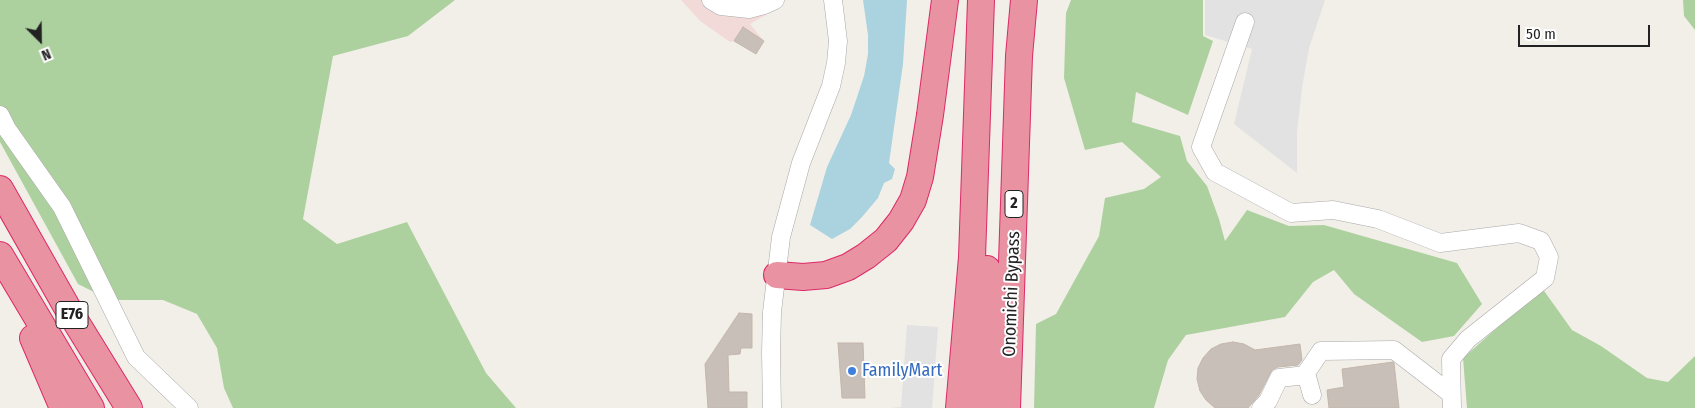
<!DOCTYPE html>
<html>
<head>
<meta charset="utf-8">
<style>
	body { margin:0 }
	#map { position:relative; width:1695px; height:408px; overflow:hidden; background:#f2efe9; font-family:"Fira Sans Condensed",sans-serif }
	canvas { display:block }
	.north { position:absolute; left:15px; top:15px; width:50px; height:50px; -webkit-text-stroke:4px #fff; paint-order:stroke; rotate:157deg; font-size:14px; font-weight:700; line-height:20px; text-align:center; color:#222 }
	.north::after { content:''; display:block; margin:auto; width:18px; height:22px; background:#222; clip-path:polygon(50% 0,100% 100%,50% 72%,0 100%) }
	.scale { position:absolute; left:1518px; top:25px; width:132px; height:22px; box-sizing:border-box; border:2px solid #222; border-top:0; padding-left:6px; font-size:15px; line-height:18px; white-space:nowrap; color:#222; -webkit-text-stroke:4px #fff; paint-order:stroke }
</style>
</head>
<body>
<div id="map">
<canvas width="1695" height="408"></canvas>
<div class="north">N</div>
<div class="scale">50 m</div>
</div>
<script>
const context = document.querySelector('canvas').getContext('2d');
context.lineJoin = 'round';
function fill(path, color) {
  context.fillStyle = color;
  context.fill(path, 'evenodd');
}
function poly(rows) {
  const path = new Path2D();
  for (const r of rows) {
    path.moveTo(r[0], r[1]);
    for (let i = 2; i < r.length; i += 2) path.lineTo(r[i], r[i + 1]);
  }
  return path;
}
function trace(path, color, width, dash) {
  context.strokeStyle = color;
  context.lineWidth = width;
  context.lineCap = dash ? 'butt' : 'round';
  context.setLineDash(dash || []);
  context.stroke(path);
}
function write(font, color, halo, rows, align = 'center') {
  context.font = font + ' "Fira Sans Condensed",sans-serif';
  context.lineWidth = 4;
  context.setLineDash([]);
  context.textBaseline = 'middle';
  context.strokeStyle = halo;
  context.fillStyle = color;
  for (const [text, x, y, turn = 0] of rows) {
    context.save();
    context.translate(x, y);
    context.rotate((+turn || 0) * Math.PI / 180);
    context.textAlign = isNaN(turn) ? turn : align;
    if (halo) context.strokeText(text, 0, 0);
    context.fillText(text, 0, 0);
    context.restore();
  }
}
fill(poly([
	[681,0,763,0,766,15,750,24,764,41,756,54,734,41,730,42,700,21]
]), '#f2dad9');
fill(poly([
	[0,0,455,0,408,36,333,56,303,219,337,244,407,222,486,373,516,408,233,408,224,388,217,348,197,314,163,300,119,300,98,294,78,284,0,142],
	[1071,0,1203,0,1203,36,1213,41,1188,115,1136,92,1132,122,1180,136,1187,161,1207,186,1219,219,1225,241,1247,210,1289,226,1324,225,1457,263,1482,304,1454,336,1422,342,1354,294,1334,270,1313,282,1285,317,1186,335,1168,360,1154,408,1034,408,1036,324,1056,314,1099,236,1105,198,1144,189,1161,177,1122,142,1085,150,1064,78,1066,13],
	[1683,0,1695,0,1695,30,1684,16],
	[1542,288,1572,330,1601,346,1647,378,1668,382,1695,356,1695,408,1467,408,1463,358]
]), '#add19e');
fill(poly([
	[1205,0,1325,0,1309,48,1302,88,1297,132,1297,173,1234,124,1252,49,1205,35],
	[907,325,938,327,932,408,891,408,901,407]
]), '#e2e2e2');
fill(poly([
	[863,0,907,0,903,64,889,163,895,169,892,179,884,183,878,198,862,217,850,229,832,239,810,225,827,167,851,115,864,76,868,54,868,35]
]), '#aad3df');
const building = poly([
	[743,27,764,41,756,54,734,41,743,27],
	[739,313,752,314,752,348,741,348,740,354,728,355,729,392,747,392,747,408,708,408,705,364,739,313],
	[1233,342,1244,344,1255,350,1300,344,1302,360,1298,365,1278,367,1272,370,1259,395,1248,408,1215,408,1206,400,1200,391,1197,379,1198,368,1203,358,1211,349,1221,344,1233,342],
	[838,343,863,343,865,398,842,398,838,343],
	[1393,362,1394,363,1399,408,1329,408,1327,390,1344,387,1342,369,1393,362]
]);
fill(building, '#c7bfb8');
trace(building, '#c4b6ab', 1);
const minor = poly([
	[711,0,721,6,749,9,764,5,775,0],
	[1245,22,1201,147,1215,172,1291,213,1333,210,1378,219,1440,243,1519,233,1541,241,1549,257,1545,278,1468,339,1451,359,1452,408],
	[0,115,7,129,62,207,136,357,189,408],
	[1312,395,1306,373,1321,351,1394,350,1451,394],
	[772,408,771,353,772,312,781,237,801,163,831,86,836,63,838,41,833,0],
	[1261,408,1268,401,1279,378,1306,375]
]);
const highway = poly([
	[0,189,68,309,129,408],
	[0,255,91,408],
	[777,275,803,277,826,275,848,267,866,256,886,240,901,221,913,200,920,177,930,115,945,0],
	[33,338,63,408],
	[959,408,972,257,981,0],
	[982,408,986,347,987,269],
	[1007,408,1019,56,1024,0]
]);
trace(minor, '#a9a9a9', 19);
trace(highway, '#dc2a67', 28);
trace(minor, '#fff', 18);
trace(highway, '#e892a2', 26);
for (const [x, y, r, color] of [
	[852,371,5,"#3f7fe0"]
]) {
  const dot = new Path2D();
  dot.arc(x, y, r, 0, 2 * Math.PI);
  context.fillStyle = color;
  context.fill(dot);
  trace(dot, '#fff', 2);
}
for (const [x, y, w] of [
	[1014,204,18],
	[72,315,32]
]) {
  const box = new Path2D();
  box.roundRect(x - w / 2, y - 13.5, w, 27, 4);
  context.fillStyle = '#fff';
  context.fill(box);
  trace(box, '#222', 1);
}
write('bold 16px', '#222', null, [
	["2",1014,204],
	["E76",72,315]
]);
write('18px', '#222', '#fff', [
	["Onomichi Bypass",1012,294,-88]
]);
write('18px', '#366cbe', '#fff', [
	["FamilyMart",862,371]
], 'left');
</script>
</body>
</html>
